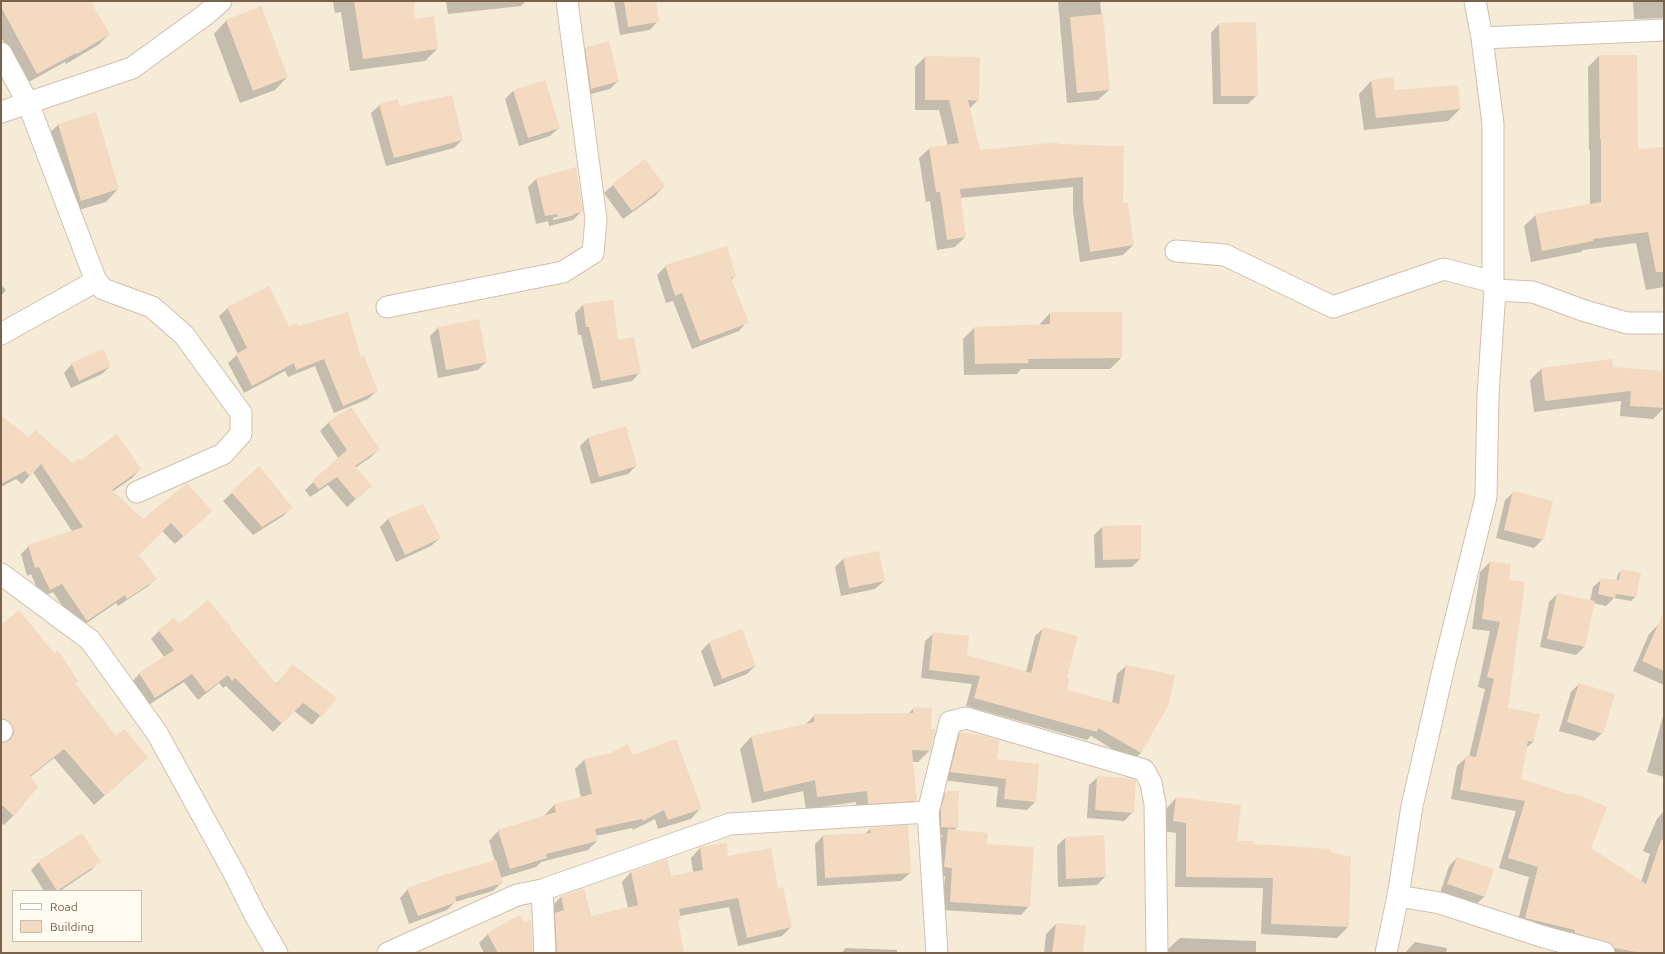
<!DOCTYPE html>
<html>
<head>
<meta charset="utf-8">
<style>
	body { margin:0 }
	#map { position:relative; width:1665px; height:954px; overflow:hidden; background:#fdf8e9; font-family:Ubuntu,sans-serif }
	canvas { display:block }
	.frame { position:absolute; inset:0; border:2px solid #79614b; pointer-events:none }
	.legend { position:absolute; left:12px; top:890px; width:130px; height:52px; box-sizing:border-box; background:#fffbf1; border:1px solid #c9bdaf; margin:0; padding:5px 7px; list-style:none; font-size:12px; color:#79614b }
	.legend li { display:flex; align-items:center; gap:8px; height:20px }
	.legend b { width:20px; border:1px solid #c9bdaf }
</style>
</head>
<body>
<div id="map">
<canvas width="1665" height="954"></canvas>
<div class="frame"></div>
<ul class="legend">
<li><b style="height:5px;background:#fff"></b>Road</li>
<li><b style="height:11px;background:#f4dac0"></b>Building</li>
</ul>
</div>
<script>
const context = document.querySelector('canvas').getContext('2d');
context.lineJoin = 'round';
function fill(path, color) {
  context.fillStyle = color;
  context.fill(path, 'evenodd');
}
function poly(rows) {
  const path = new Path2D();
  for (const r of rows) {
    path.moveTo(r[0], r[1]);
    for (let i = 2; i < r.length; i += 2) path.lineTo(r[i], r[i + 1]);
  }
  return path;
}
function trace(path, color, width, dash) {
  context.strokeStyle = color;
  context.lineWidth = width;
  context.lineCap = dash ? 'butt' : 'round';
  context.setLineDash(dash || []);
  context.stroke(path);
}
fill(poly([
	[1,1,1664,1,1664,953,1,953],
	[13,891,141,891,141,941,13,941]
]), '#f5ebd7');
fill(poly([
	[1,1,89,1,109,34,98,45,66,64,65,62,27,83,1,37],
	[333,1,386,1,437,49,425,61,350,71,341,12,335,13],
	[446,1,526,1,521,6,448,14],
	[614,1,655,1,658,21,650,30,620,35],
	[1058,1,1100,1,1109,90,1098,100,1067,103],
	[1633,1,1664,1,1664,18,1634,19],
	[261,8,287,77,275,90,240,103,214,34,226,21],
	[1219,24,1257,95,1248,104,1213,104,1211,33],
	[586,49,618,81,610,89,583,96,577,57],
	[1599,56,1637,150,1664,148,1664,287,1646,290,1636,243,1583,250,1581,252,1531,262,1524,226,1536,215,1590,205,1590,150,1589,150,1588,67],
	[925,57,978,100,969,109,979,151,1059,145,1122,204,1133,245,1123,255,1080,262,1073,212,1073,187,960,198,965,237,955,247,937,250,930,201,926,202,919,158,930,148,948,146,939,110,915,110,915,67],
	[544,81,559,128,550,136,519,146,505,99,513,91],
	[1371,81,1394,92,1460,109,1448,121,1364,130,1359,94],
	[380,105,462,140,454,148,386,166,371,113],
	[95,113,118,189,106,202,68,213,45,137,58,125],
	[536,179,582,211,573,220,549,226,548,221,536,224,528,187],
	[574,213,574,215,553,220,553,218],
	[613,185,664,186,656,195,623,219,604,193],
	[666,266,735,276,731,280,747,322,739,331,692,349,673,301,666,303,657,275],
	[1,285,6,290,1,296],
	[583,305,618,342,640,372,632,381,593,389,581,335,578,335,575,313],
	[228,308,288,328,298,327,361,359,377,391,368,399,334,413,315,366,288,377,285,371,244,393,228,363,238,354,219,316],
	[1050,313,1121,358,1110,369,1021,369,1017,374,964,375,963,339,974,328,1039,325],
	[478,320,486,362,478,370,438,378,430,336,438,328],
	[72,364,110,366,102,374,71,388,64,373],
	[1612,368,1664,372,1664,408,1653,419,1620,416,1621,401,1534,412,1530,380,1541,369],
	[1,417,28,438,73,465,81,461,140,469,132,478,112,492,143,521,202,519,175,544,162,531,138,555,156,579,147,587,118,606,116,603,78,629,53,592,41,598,31,574,27,576,21,554,29,546,72,531,33,472,22,484,16,479,1,487],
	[329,422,379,449,371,457,355,468,362,494,347,507,328,485,310,497,305,490,339,459,320,431],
	[625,428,636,466,628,474,591,484,580,446,588,438],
	[259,468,291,508,283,516,253,535,223,501],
	[1514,492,1543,539,1534,548,1496,538,1505,500],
	[388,519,440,538,431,546,396,562,380,527],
	[1102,527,1140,559,1132,567,1095,568,1094,535],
	[843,559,884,581,875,589,841,596,835,567],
	[1490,562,1508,580,1507,709,1539,715,1533,742,1525,749,1520,780,1589,848,1641,882,1650,854,1643,851,1657,819,1664,811,1664,953,1600,953,1516,928,1529,877,1499,868,1516,811,1451,799,1457,766,1467,757,1469,757,1485,689,1478,687,1490,631,1472,629,1480,572],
	[1622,570,1640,574,1635,597,1631,601,1614,598,1606,606,1593,603,1584,647,1576,655,1540,647,1549,602,1557,594,1590,601,1593,587,1602,579,1616,581,1618,574],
	[1659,624,1664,626,1664,685,1633,671,1649,634],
	[179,625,229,628,276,685,293,665,335,698,312,725,294,711,273,732,226,686,223,688,219,683,198,700,184,682,147,706,131,683,139,674,165,658,151,639,159,631],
	[1,626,74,684,137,767,94,805,54,758,30,777,14,815,4,825,1,822,1,744,4,744,4,738,1,733],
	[1044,628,1065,679,1066,690,1112,703,1117,674,1126,666,1141,753,1132,761,1091,736,1087,740,966,706,972,684,921,678,925,641,934,633,966,656,1026,672,1035,636],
	[741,630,755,666,747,674,714,687,701,651,709,643],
	[1579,684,1602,733,1594,741,1559,731,1571,692],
	[914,708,930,750,918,762,912,762,916,800,904,812,857,815,856,802,806,809,803,791,752,803,740,749,751,737,804,726,815,715,908,714],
	[1664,713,1664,777,1647,772],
	[960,733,996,760,1035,802,1027,810,996,807,998,787,943,780,952,742],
	[632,756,700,809,691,819,658,829,655,819,633,830,632,828,596,836,597,841,588,850,541,862,536,867,500,878,502,882,493,891,455,902,447,910,409,924,400,898,408,889,495,862,489,841,498,831,545,817,545,815,554,805,581,798,575,769,585,759],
	[1098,777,1133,812,1124,821,1087,818,1089,785],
	[946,792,957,827,954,831,986,845,1029,906,1021,915,942,910,945,876,936,876,940,839,943,835,933,835,938,800],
	[1176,798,1236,842,1253,845,1348,927,1337,938,1261,934,1263,888,1175,887,1176,833,1163,831,1166,809],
	[871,828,910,873,901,881,817,886,815,844,823,836,865,834],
	[1065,838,1105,877,1097,885,1058,887,1057,846],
	[726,845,727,857,777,889,791,927,782,936,738,946,729,907,679,916,680,919,677,921,682,953,548,953,546,923,554,915,552,906,561,897,583,889,590,917,628,908,622,882,631,872,670,877,693,872,691,858,700,848],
	[1457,858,1493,870,1484,897,1475,905,1440,893,1449,866],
	[100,861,91,870,60,891,44,891,31,870,39,862],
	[1056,924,1082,953,1044,953,1046,934],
	[488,934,532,953,484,953,479,943],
	[1180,938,1256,941,1256,953,1167,953,1167,950],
	[1415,942,1447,948,1446,953,1405,953],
	[846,948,897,950,897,953,841,953]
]), '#0003');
fill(poly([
	[1,1,90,1,110,34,77,54,76,53,37,74,1,7],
	[354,1,414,1,415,19,434,16,438,49,363,59],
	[624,1,656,1,659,22,628,27],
	[261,6,288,77,253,91,226,20],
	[1103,14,1110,90,1077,93,1070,17],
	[1256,22,1258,96,1221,96,1219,23],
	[609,41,619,81,591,89,585,48],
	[1599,55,1637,55,1638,149,1664,147,1664,272,1656,272,1648,232,1593,239,1593,241,1542,251,1535,214,1601,202,1601,139,1600,139],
	[925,56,980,57,979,101,968,100,980,150,1059,142,1060,144,1124,146,1123,203,1128,203,1134,245,1090,252,1083,201,1083,177,960,189,966,237,947,240,940,192,936,192,929,147,959,143,949,100,925,100],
	[1393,77,1395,90,1458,85,1461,109,1376,118,1371,80],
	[545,80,560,128,528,138,513,90],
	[452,95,463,140,394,158,379,104,398,99,400,106],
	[96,112,119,189,81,201,58,124],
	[645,159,665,186,632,211,612,184],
	[576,167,583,212,558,218,557,214,545,216,536,178],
	[727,246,736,276,731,278,749,323,700,341,682,293,675,296,665,265],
	[269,286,289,327,297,323,298,326,348,312,361,357,364,356,378,391,343,406,324,359,296,370,294,363,252,386,236,354,247,348,227,307],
	[613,300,618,340,634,337,641,373,601,381,589,327,586,327,583,304],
	[1050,312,1122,312,1122,358,1028,359,1029,363,975,364,974,327,1050,324],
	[479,319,487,362,446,370,438,327],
	[103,349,111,366,79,381,71,363],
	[1612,359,1613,367,1664,371,1664,408,1630,406,1631,391,1545,401,1541,368],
	[351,407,380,449,355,466,372,486,356,500,337,477,319,489,312,481,347,450,328,422],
	[1,416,29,437,35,430,73,463,80,458,81,460,117,434,141,469,112,490,143,519,187,483,212,511,184,537,171,523,139,555,157,579,127,599,125,595,87,621,62,584,50,590,39,567,35,568,28,545,83,527,41,464,30,476,25,471,1,484],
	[626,426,637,466,599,477,588,437],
	[259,466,293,508,262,527,231,492],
	[1513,491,1553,501,1544,540,1504,530],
	[423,504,441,538,405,555,388,518],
	[1141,525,1141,559,1103,560,1102,526],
	[879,551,885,581,849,588,843,558],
	[1490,561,1511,564,1509,580,1525,582,1508,708,1540,714,1533,742,1528,741,1521,779,1572,795,1573,793,1607,807,1591,848,1646,884,1661,840,1664,840,1664,953,1642,953,1614,948,1607,942,1575,933,1575,930,1525,918,1538,867,1508,858,1525,801,1460,790,1466,755,1476,757,1494,679,1487,677,1500,622,1482,619],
	[1621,569,1641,573,1636,597,1616,594],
	[1601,578,1619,580,1615,598,1598,594],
	[1557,593,1595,601,1585,647,1547,639],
	[208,600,231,627,230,628,277,685,292,664,337,698,322,717,303,703,282,724,235,678,232,681,228,675,206,692,192,674,155,698,139,673,174,650,158,630,174,618,179,624],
	[19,610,54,653,58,650,78,681,75,683,116,736,124,729,148,757,105,796,64,749,30,776,38,787,14,816,1,804,1,743,5,742,10,740,14,734,13,728,10,723,4,719,1,718,1,625],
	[1664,611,1664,671,1642,661],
	[1043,627,1078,636,1067,678,1070,679,1067,690,1119,704,1126,665,1175,675,1169,704,1141,753,1098,728,1097,732,974,698,980,676,929,670,933,632,969,636,967,655,1031,673],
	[742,629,756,666,722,679,709,642],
	[1579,683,1615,694,1603,734,1567,722],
	[913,707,932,708,931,729,936,729,931,751,912,750,917,801,868,804,867,791,817,797,815,780,764,792,751,736,814,722,814,714,913,713],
	[960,732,980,735,999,740,997,759,1039,764,1036,802,1004,799,1006,779,950,772],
	[676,739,702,809,668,820,664,810,643,821,642,819,595,829,598,841,546,854,547,858,510,869,498,830,556,812,554,804,592,794,584,759,611,753,628,744,633,755],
	[1097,776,1127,778,1136,780,1134,813,1095,810],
	[946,791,959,791,958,828,941,827,941,808],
	[1176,797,1241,805,1237,841,1254,841,1254,844,1331,849,1330,852,1351,857,1349,927,1271,924,1273,878,1186,877,1186,823,1173,821],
	[908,825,911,873,825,878,823,835,871,833,870,828],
	[948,829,988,833,987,844,1034,847,1030,907,950,902,952,868,944,867],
	[82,833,101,862,57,891,38,861],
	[1104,835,1106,877,1066,879,1065,837],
	[727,843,728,856,771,848,778,888,783,887,792,927,747,938,738,898,679,909,681,919,678,920,684,953,557,953,555,913,564,910,561,896,584,888,591,916,638,905,631,872,667,859,671,876,703,870,700,847],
	[1457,857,1494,869,1485,897,1447,884],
	[496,860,503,883,455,897,457,902,418,916,407,888,446,874],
	[520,915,524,922,531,920,533,953,498,953,487,933],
	[1056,923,1086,926,1083,953,1052,953]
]), '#f4dac0');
const minor = poly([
	[1482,38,1664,30],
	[1,53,28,103,96,281,103,289,152,307,184,335,241,413,241,434,223,454,137,492],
	[1,112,132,68,205,15,221,1],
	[1176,251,1225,255,1333,307,1444,269,1493,282],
	[1495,290,1533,292,1585,311,1627,323,1664,323],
	[387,307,563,272,593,253,596,219,567,1],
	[1,334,96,281],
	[1,574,90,640,157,733,234,873,255,915,277,953],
	[1,730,2,731],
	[1398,896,1440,903,1544,937,1604,953],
	[388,953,517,895,542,890],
	[545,953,542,890,730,824,928,812],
	[937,953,928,812,950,722,966,718,1144,770,1151,783,1155,804,1157,953],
	[1386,953,1398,896,1412,806,1445,662,1486,497,1488,395,1495,290,1493,282,1493,124,1482,38,1475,1]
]);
trace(minor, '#d0c1ae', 23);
trace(minor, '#fff', 21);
</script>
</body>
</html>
